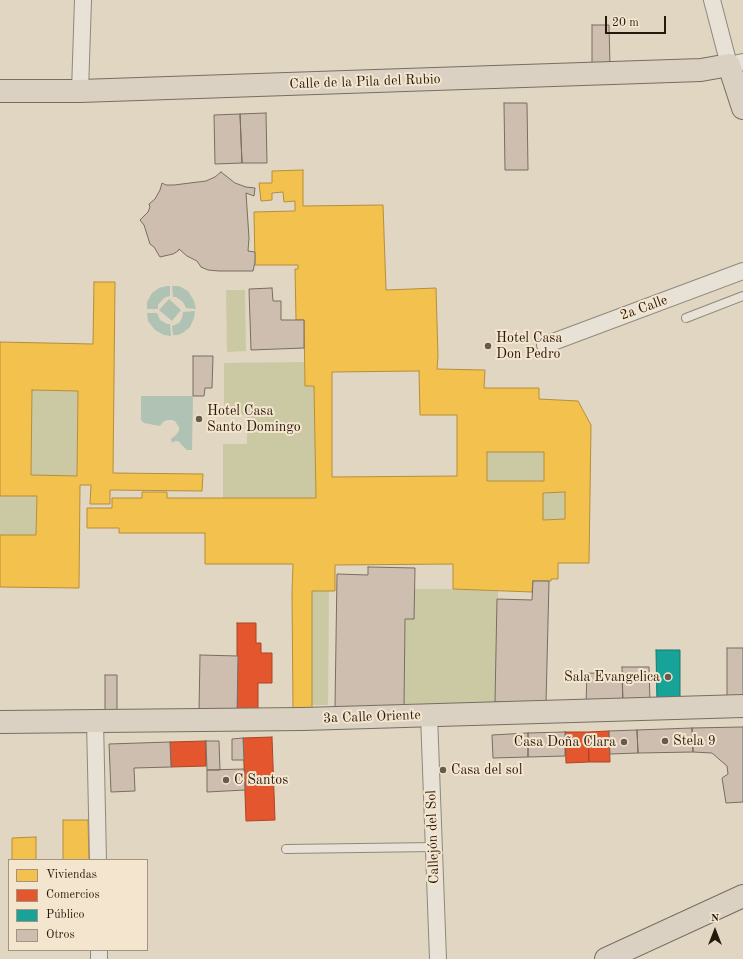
<!DOCTYPE html>
<html>
<head>
<meta charset="utf-8">
<style>
	body { margin:0 }
	#map { position:relative; width:743px; height:959px; overflow:hidden; background:#e1d6c1; font-family:"Old Standard TT",serif }
	canvas { display:block }
	.legend { position:absolute; left:8px; top:859px; width:140px; height:92px; box-sizing:border-box; background:#f4e6ce; border:1px solid #a29481; margin:0; padding:5px 7px; list-style:none; font-size:12px; color:#27180d }
	.legend li { display:flex; align-items:center; gap:8px; height:20px }
	.legend b { width:20px; border:1px solid #a29481 }
	.north { position:absolute; left:695px; top:911px; width:40px; height:40px; -webkit-text-stroke:3px #f4e6ce; paint-order:stroke; rotate:0deg; font-size:11px; font-weight:700; line-height:16px; text-align:center; color:#27180d }
	.north::after { content:''; display:block; margin:auto; width:14px; height:18px; background:#27180d; clip-path:polygon(50% 0,100% 100%,50% 72%,0 100%) }
	.scale { position:absolute; left:605px; top:16px; width:61px; height:18px; box-sizing:border-box; border:2px solid #27180d; border-top:0; padding-left:5px; font-size:12px; line-height:14px; white-space:nowrap; color:#27180d; -webkit-text-stroke:3px #f4e6ce; paint-order:stroke }
</style>
</head>
<body>
<div id="map">
<canvas width="743" height="959"></canvas>
<ul class="legend">
<li><b style="height:11px;background:#f2c14e"></b>Viviendas</li>
<li><b style="height:11px;background:#e4572e"></b>Comercios</li>
<li><b style="height:11px;background:#17a398"></b>Público</li>
<li><b style="height:11px;background:#cebeb0"></b>Otros</li>
</ul>
<div class="north">N</div>
<div class="scale">20 m</div>
</div>
<script>
const context = document.querySelector('canvas').getContext('2d');
context.lineJoin = 'round';
function fill(path, color) {
  context.fillStyle = color;
  context.fill(path, 'evenodd');
}
function poly(rows) {
  const path = new Path2D();
  for (const r of rows) {
    path.moveTo(r[0], r[1]);
    for (let i = 2; i < r.length; i += 2) path.lineTo(r[i], r[i + 1]);
  }
  return path;
}
function trace(path, color, width, dash) {
  context.strokeStyle = color;
  context.lineWidth = width;
  context.lineCap = dash ? 'butt' : 'round';
  context.setLineDash(dash || []);
  context.stroke(path);
}
function write(font, color, halo, rows, align = 'center') {
  context.font = font + ' "Old Standard TT",serif';
  context.lineWidth = 4;
  context.setLineDash([]);
  context.textBaseline = 'middle';
  context.strokeStyle = halo;
  context.fillStyle = color;
  for (const [text, x, y, turn = 0] of rows) {
    context.save();
    context.translate(x, y);
    context.rotate((+turn || 0) * Math.PI / 180);
    context.textAlign = isNaN(turn) ? turn : align;
    if (halo) context.strokeText(text, 0, 0);
    context.fillText(text, 0, 0);
    context.restore();
  }
}
fill(poly([
	[226,290,245,290,246,351,227,352],
	[304,362,305,386,314,386,316,498,223,498,223,444,247,444,247,415,224,414,224,363],
	[32,390,78,391,77,476,31,475],
	[487,452,544,452,544,481,487,481],
	[565,492,565,519,543,520,543,493],
	[0,496,37,496,36,535,0,535],
	[414,589,453,589,498,591,495,706,404,708,405,619],
	[312,591,329,591,328,705,312,705]
]), '#cbc9a4');
fill(poly([
	[167,286,170,286,170,296,166,297,163,299,158,305,158,309,147,309,147,302,152,293,159,288],
	[172,286,179,286,188,291,194,301,196,309,186,308,183,302,176,297,173,297],
	[169,299,181,310,172,321,159,310],
	[195,311,194,318,190,327,184,332,178,335,173,335,172,326,179,323,182,318,183,312],
	[147,313,157,313,160,320,167,324,170,324,171,336,164,335,155,330,148,321],
	[141,396,193,396,192,450,187,450,178,441,175,441,172,443,171,439,176,435,179,431,179,427,175,421,172,420,167,420,163,422,160,426,144,423,141,420]
]), '#afc2b3');
const homes = poly([
	[303,170,303,206,383,205,386,290,436,288,438,356,437,369,485,370,484,388,539,388,539,399,578,401,591,425,589,563,558,563,558,579,551,579,551,581,533,581,532,592,453,589,453,564,335,565,335,591,312,591,312,710,293,710,292,592,293,564,205,564,205,533,119,533,119,528,87,528,87,508,112,508,112,498,142,498,142,492,167,492,167,498,316,498,314,386,305,386,304,320,296,320,295,269,298,269,298,265,255,265,254,212,295,211,295,201,284,202,283,192,272,193,272,200,261,201,259,183,272,183,272,171,303,170],
	[419,371,420,415,457,415,457,476,332,477,332,372,419,371],
	[487,452,544,452,544,481,487,481,487,452],
	[565,492,565,519,543,520,543,493,565,492],
	[94,282,115,282,113,473,203,474,202,491,110,490,110,504,90,504,91,485,80,485,79,588,0,587,0,535,36,535,37,496,0,496,0,342,93,344,94,282],
	[32,390,78,391,77,476,31,475,32,390],
	[63,820,88,820,89,860,63,860,63,820],
	[36,837,36,860,12,860,12,838,36,837]
]);
fill(homes, '#f2c14e');
trace(homes, '#b58e3a', 1);
const shops = poly([
	[237,623,256,623,256,643,261,643,261,653,272,653,272,683,258,683,258,713,237,713,237,623],
	[609,731,610,762,589,762,588,732,609,731],
	[565,732,588,732,589,762,566,763,565,732],
	[272,737,275,820,246,821,243,738,272,737],
	[206,741,206,766,171,767,170,742,206,741]
]);
fill(shops, '#e4572e');
trace(shops, '#ab4424', 1);
const public = poly([
	[656,650,680,650,680,704,657,704,656,650]
]);
fill(public, '#17a398');
trace(public, '#1c796e', 1);
const building = poly([
	[592,25,609,25,610,66,592,66,592,25],
	[504,103,527,103,528,170,505,170,504,103],
	[266,113,267,163,242,163,240,114,266,113],
	[240,114,242,163,215,164,214,115,240,114],
	[221,172,235,183,246,187,255,188,254,196,246,193,249,238,248,251,255,252,255,262,253,271,219,271,208,270,201,267,197,261,187,256,179,249,178,251,173,254,160,257,154,247,150,244,144,225,140,220,148,212,150,207,149,204,155,199,160,190,162,183,166,185,174,185,206,181,215,177,221,172],
	[272,288,273,301,281,301,281,320,304,320,304,348,251,350,249,289,272,288],
	[193,356,213,356,212,388,205,388,204,396,193,396,193,356],
	[368,567,415,568,414,619,405,619,404,708,335,707,337,574,368,575,368,567],
	[533,581,549,581,546,703,495,702,497,599,532,600,533,581],
	[727,648,743,648,743,700,727,700,727,648],
	[200,655,238,656,237,713,199,713,200,655],
	[622,667,649,667,650,704,623,705,622,667],
	[587,673,622,674,623,705,586,704,587,673],
	[105,675,117,675,117,714,105,714,105,675],
	[743,727,743,802,726,803,722,778,728,774,727,766,712,753,693,752,692,728,743,727],
	[692,728,693,752,638,753,637,730,692,728],
	[637,730,638,753,610,754,609,731,637,730],
	[565,732,565,756,528,757,528,733,565,732],
	[528,733,528,757,493,758,492,735,528,733],
	[243,738,244,760,232,760,232,739,243,738],
	[206,741,219,741,220,770,207,770,206,741],
	[170,742,171,767,134,768,135,791,111,792,109,744,170,742],
	[244,769,245,790,207,792,207,770,244,769]
]);
fill(building, '#cebeb0');
trace(building, '#766e62', 1);
const lane = poly([
	[686,318,743,296],
	[286,849,434,847]
]);
const street = poly([
	[712,0,729,65,743,62],
	[80,91,83,0],
	[545,345,743,271],
	[429,715,438,959],
	[95,720,98,860],
	[99,950,99,959]
]);
const primary = poly([
	[0,91,80,91,701,70,729,65,743,108],
	[0,722,303,719,743,706],
	[606,959,743,896]
]);
trace(lane, '#90887b', 10);
trace(street, '#90887b', 18);
trace(primary, '#766e62', 24);
trace(lane, '#e7e1d6', 8);
trace(street, '#e7e1d6', 16);
trace(primary, '#dad1c2', 22);
for (const [x, y, r, color] of [
	[488,346,4,"#685a4c"],
	[199,419,4,"#685a4c"],
	[668,677,4,"#685a4c"],
	[665,741,4,"#685a4c"],
	[624,742,4,"#685a4c"],
	[443,770,4,"#685a4c"],
	[226,780,4,"#685a4c"]
]) {
  const dot = new Path2D();
  dot.arc(x, y, r, 0, 2 * Math.PI);
  context.fillStyle = color;
  context.fill(dot);
  trace(dot, '#f4e6ce', 1.5);
}
write('14px', '#27180d', '#f4e6ce', [
	["Calle de la Pila del Rubio",365,82,-2],
	["2a Calle",644,308,-20],
	["3a Calle Oriente",372,717,-2],
	["Callejón del Sol",433,837,-92]
]);
write('14px', '#27180d', '#f4e6ce', [
	["Hotel Casa",496,338],
	["Don Pedro",496,354],
	["Hotel Casa",207,411],
	["Santo Domingo",207,427],
	["Sala Evangelica",660,677,"right"],
	["Stela 9",673,741],
	["Casa Doña Clara",616,742,"right"],
	["Casa del sol",451,770],
	["C Santos",234,780]
], 'left');
</script>
</body>
</html>
